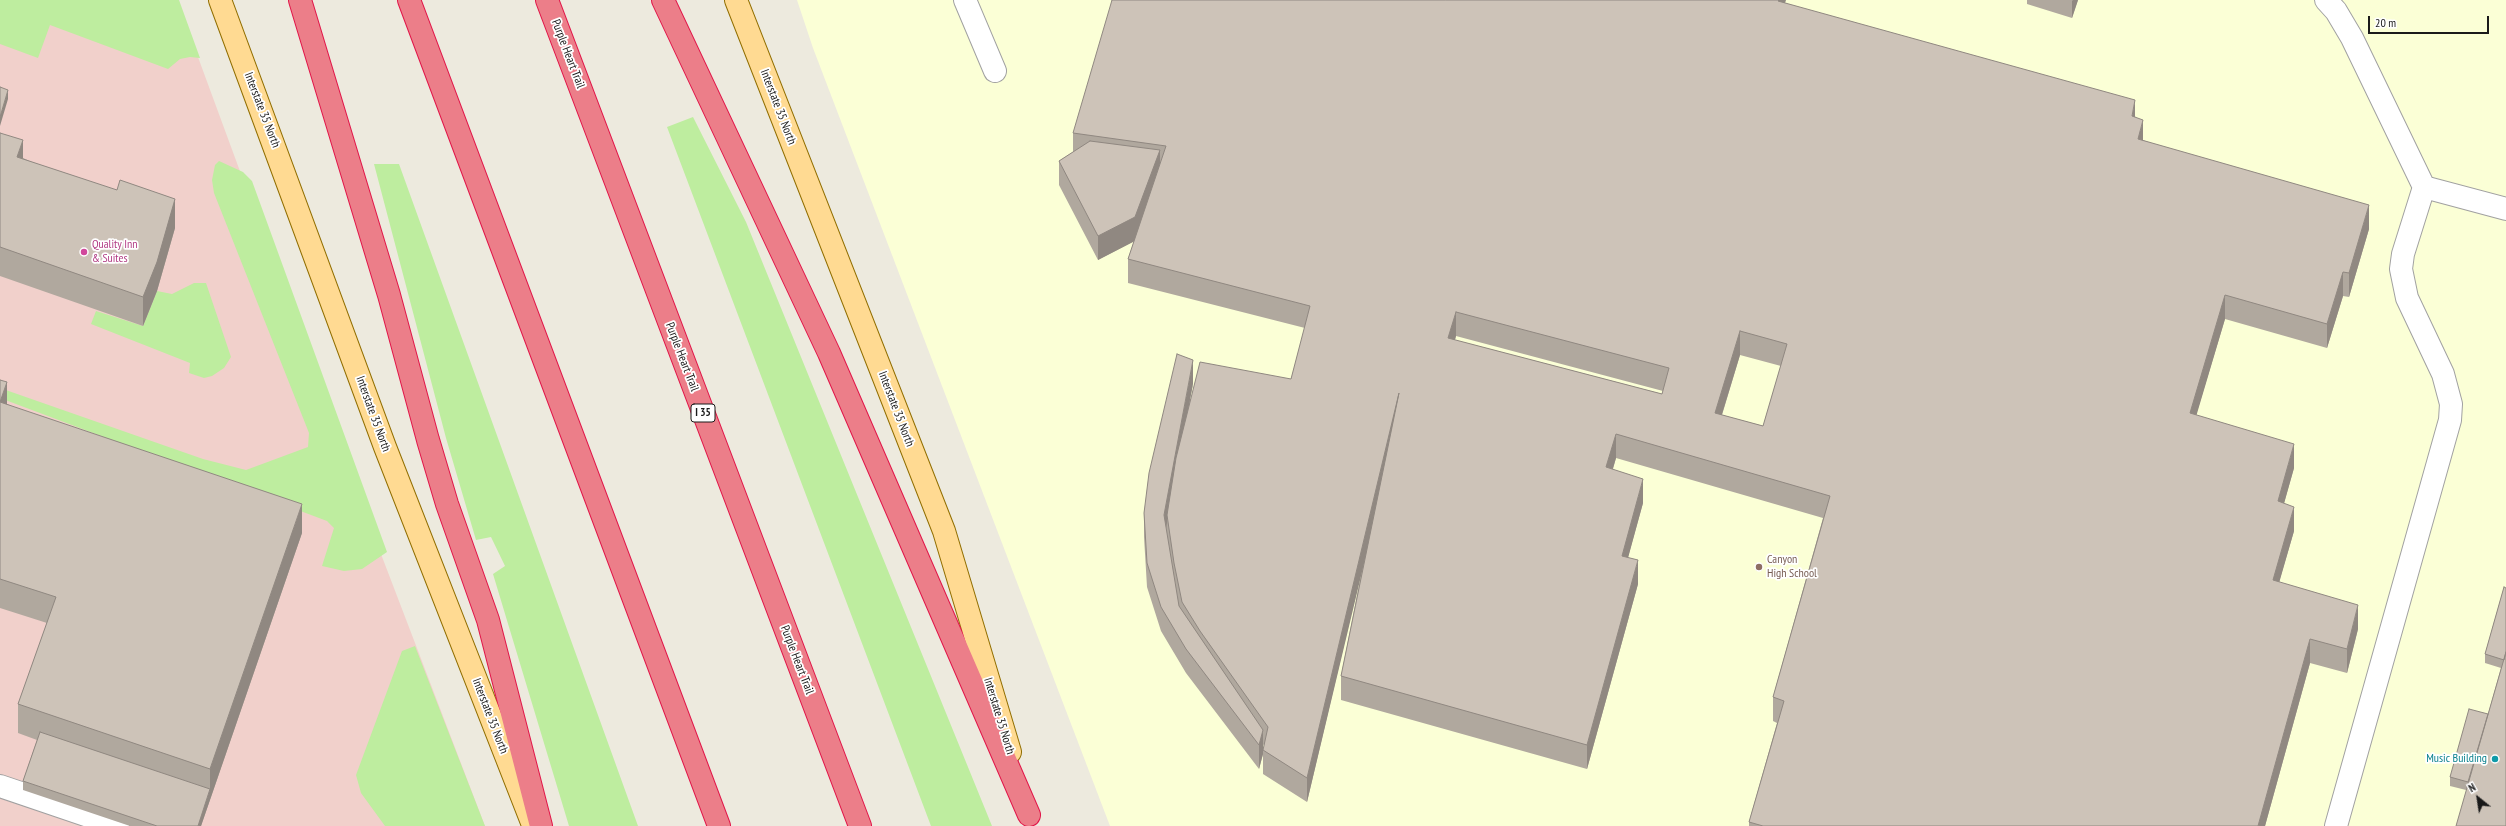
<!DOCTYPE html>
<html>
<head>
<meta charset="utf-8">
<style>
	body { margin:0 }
	#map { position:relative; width:2506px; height:826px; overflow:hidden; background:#edeade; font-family:"PT Sans Narrow",sans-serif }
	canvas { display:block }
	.north { position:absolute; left:2458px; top:778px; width:40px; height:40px; -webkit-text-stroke:3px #fff; paint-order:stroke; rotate:330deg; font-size:11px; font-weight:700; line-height:16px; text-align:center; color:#1a1a1a }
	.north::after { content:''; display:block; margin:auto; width:14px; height:18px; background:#1a1a1a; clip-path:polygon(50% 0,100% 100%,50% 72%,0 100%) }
	.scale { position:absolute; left:2368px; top:16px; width:121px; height:18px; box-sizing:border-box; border:2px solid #1a1a1a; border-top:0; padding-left:5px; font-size:12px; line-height:14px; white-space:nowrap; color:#1a1a1a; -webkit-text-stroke:3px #fff; paint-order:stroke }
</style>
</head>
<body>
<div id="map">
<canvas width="2506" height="826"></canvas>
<div class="north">N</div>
<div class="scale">20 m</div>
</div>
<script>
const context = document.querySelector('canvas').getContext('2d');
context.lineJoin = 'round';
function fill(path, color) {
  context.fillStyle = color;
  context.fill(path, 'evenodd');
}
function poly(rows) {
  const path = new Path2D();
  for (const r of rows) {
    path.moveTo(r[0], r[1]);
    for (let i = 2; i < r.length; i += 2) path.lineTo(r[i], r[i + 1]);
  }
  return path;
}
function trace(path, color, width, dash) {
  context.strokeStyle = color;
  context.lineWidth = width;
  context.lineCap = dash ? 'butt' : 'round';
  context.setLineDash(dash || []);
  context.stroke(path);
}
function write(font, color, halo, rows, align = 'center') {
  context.font = font + ' "PT Sans Narrow",sans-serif';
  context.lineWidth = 3.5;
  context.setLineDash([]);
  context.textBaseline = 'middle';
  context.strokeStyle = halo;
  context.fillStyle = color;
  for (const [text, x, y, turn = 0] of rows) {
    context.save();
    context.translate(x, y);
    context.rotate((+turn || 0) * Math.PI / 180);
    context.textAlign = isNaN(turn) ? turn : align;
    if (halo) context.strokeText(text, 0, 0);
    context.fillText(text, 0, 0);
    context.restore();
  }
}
fill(poly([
	[0,0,177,0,376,541,485,826,0,826]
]), '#f1d0cb');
fill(poly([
	[797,0,2506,0,2506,826,1110,826,813,48]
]), '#fbffd6');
fill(poly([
	[0,0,179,0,200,58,190,57,180,59,168,69,50,25,38,58,0,44],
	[693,117,746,222,992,826,931,826,667,127],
	[219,161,243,172,252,181,387,552,362,569,344,571,322,566,334,528,327,521,0,398,0,388,203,459,246,470,308,447,309,433,214,193,212,180,215,165],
	[374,164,399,164,638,826,569,826,493,574,505,566,491,537,476,540,446,438],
	[194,283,206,283,231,357,224,368,212,376,204,378,189,373,190,363,91,324,96,311,143,326,157,291,172,294],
	[415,646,485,826,385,826,361,793,356,775,402,651]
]), '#beed9f');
const minor = poly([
	[965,0,995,71],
	[2326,0,2336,11,2352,38,2424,187,2403,254,2401,269,2407,298,2443,374,2451,404,2450,420,2336,826],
	[2424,187,2506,209],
	[0,786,118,826]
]);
const major = poly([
	[220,0,385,447,533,825],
	[736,0,944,531,1010,752]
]);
const highway = poly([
	[300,0,389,295,428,440,447,504,488,620,541,826],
	[409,0,719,826],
	[547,0,860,826],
	[663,0,829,353,1029,815]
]);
trace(minor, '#a1a1a1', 24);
trace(major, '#916e00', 24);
trace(highway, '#e11649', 24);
trace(minor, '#fff', 22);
trace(major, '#ffda92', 22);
trace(highway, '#ec7e89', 22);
fill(poly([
	[2027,0,2078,0,2072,18,2027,4],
	[1785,3,2135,116,2143,140,2369,229,2349,297,2343,296,2327,348,2225,319,2196,415,2294,468,2284,503,2294,531,2279,582,2358,629,2347,673,2310,663,2265,826,1749,826,1749,822,1777,723,1773,721,1773,697,1823,518,1616,458,1613,469,1643,503,1628,557,1638,584,1587,769,1341,700,1341,676,1364,560,1307,802,1263,774,1263,750,1264,746,1263,744,1263,754,1259,769,1186,673,1161,631,1147,587,1144,537,1144,513,1193,384,1190,399,1291,379,1305,328,1128,283,1128,259,1134,241,1098,260,1059,185,1059,161,1073,152,1073,133],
	[1456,336,1663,391,1662,394,1455,340],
	[1740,355,1781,366,1763,426,1722,415],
	[0,133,23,158,175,228,157,291,143,326,0,276],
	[0,380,7,404,302,533,201,826,130,826,23,790,23,781,37,740,18,733,18,704,47,623,0,608],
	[2504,587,2506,826,2466,790,2450,786,2450,777,2488,714,2501,668,2485,663,2485,654]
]), '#b0a89e');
fill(poly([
	[1779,0,1786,0,1778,25,1778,1],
	[2073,0,2078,0,2072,18,2072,1],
	[8,90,8,99,0,126,0,117],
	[2135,100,2135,124,2132,116],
	[2143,120,2143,144,2138,139],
	[23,140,23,169,17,157],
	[1160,150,1160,174,1135,241,1098,260,1098,236],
	[175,199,175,228,157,291,143,326,143,297],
	[2369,205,2369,229,2349,297,2349,273],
	[2343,272,2343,296,2327,348,2327,324],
	[2225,295,2225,319,2190,437,2190,413],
	[1456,312,1456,336,1448,362,1448,338],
	[1740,331,1740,355,1715,437,1715,413],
	[1193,360,1193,384,1167,520,1167,515,1167,523,1164,539,1164,515],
	[7,382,7,411,0,402],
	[1399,393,1399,417,1307,802,1307,778],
	[1616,434,1616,458,1606,491,1606,467],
	[2294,444,2294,468,2278,525,2278,501],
	[1643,479,1643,503,1622,580,1622,556],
	[302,504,302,533,201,826,198,826,210,789,210,769],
	[2294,507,2294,531,2273,604,2273,580],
	[1638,560,1638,584,1587,769,1587,745],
	[2358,605,2358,629,2347,673,2347,649],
	[2310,639,2310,663,2265,826,2258,826],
	[1263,730,1263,754,1259,769,1259,745]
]), '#908881');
const building = poly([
	[1112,0,1779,0,1778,1,2135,100,2132,116,2143,120,2138,139,2369,205,2349,273,2343,272,2327,324,2225,295,2190,413,2294,444,2278,501,2294,507,2273,580,2358,605,2347,649,2310,639,2258,826,1763,826,1749,822,1784,701,1773,697,1830,496,1616,434,1606,467,1643,479,1622,556,1638,560,1587,745,1341,676,1399,393,1307,778,1263,750,1268,727,1200,631,1182,602,1174,563,1167,515,1176,458,1200,362,1291,379,1310,306,1128,259,1166,146,1073,133,1112,0],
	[1456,312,1669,368,1662,394,1448,338,1456,312],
	[1740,331,1787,344,1763,426,1715,413,1740,331],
	[0,87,8,90,0,117,0,87],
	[0,133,23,140,17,157,117,190,120,180,175,199,157,262,143,297,0,247,0,133],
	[1090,141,1160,150,1135,217,1098,236,1059,161,1090,141],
	[1177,354,1193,360,1164,515,1179,606,1263,730,1259,745,1186,649,1161,607,1147,563,1144,513,1149,473,1177,354],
	[0,380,7,382,0,402,302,504,210,769,18,704,56,597,0,579,0,380],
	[2504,587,2506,588,2506,652,2504,660,2485,654,2504,587],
	[2506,652,2506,826,2456,826,2506,652],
	[2469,709,2488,714,2468,782,2450,777,2469,709],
	[40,732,210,789,198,826,157,826,23,781,40,732]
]);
fill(building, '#cdc3b8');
trace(building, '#908881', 1);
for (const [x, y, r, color] of [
	[84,252,4,"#d1479c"],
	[1759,567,4,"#8d6e63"],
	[2495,759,4,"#0f9aa8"]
]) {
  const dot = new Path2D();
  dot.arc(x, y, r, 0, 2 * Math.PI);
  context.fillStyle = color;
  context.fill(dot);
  trace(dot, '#fff', 1.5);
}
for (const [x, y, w] of [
	[703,413,24]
]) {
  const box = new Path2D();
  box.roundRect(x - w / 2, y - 9, w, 18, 3);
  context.fillStyle = '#fff';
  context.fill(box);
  trace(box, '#1a1a1a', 1);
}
write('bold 11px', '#1a1a1a', null, [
	["I 35",703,413]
]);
write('12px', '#1a1a1a', '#fff', [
	["Purple Heart Trail",568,54,69],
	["Interstate 35 North",778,107,69],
	["Interstate 35 North",262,110,69],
	["Purple Heart Trail",682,357,69],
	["Interstate 35 North",896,409,69],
	["Interstate 35 North",373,414,70],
	["Purple Heart Trail",797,660,69],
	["Interstate 35 North",490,716,69],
	["Interstate 35 North",999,716,73]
]);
write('12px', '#b23c85', '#fff', [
	["Quality Inn",92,245],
	["& Suites",92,259]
], 'left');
write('12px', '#785e54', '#fff', [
	["Canyon",1767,560],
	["High School",1767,574]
], 'left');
write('12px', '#0d838f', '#fff', [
	["Music Building",2487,759]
], 'right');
</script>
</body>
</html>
